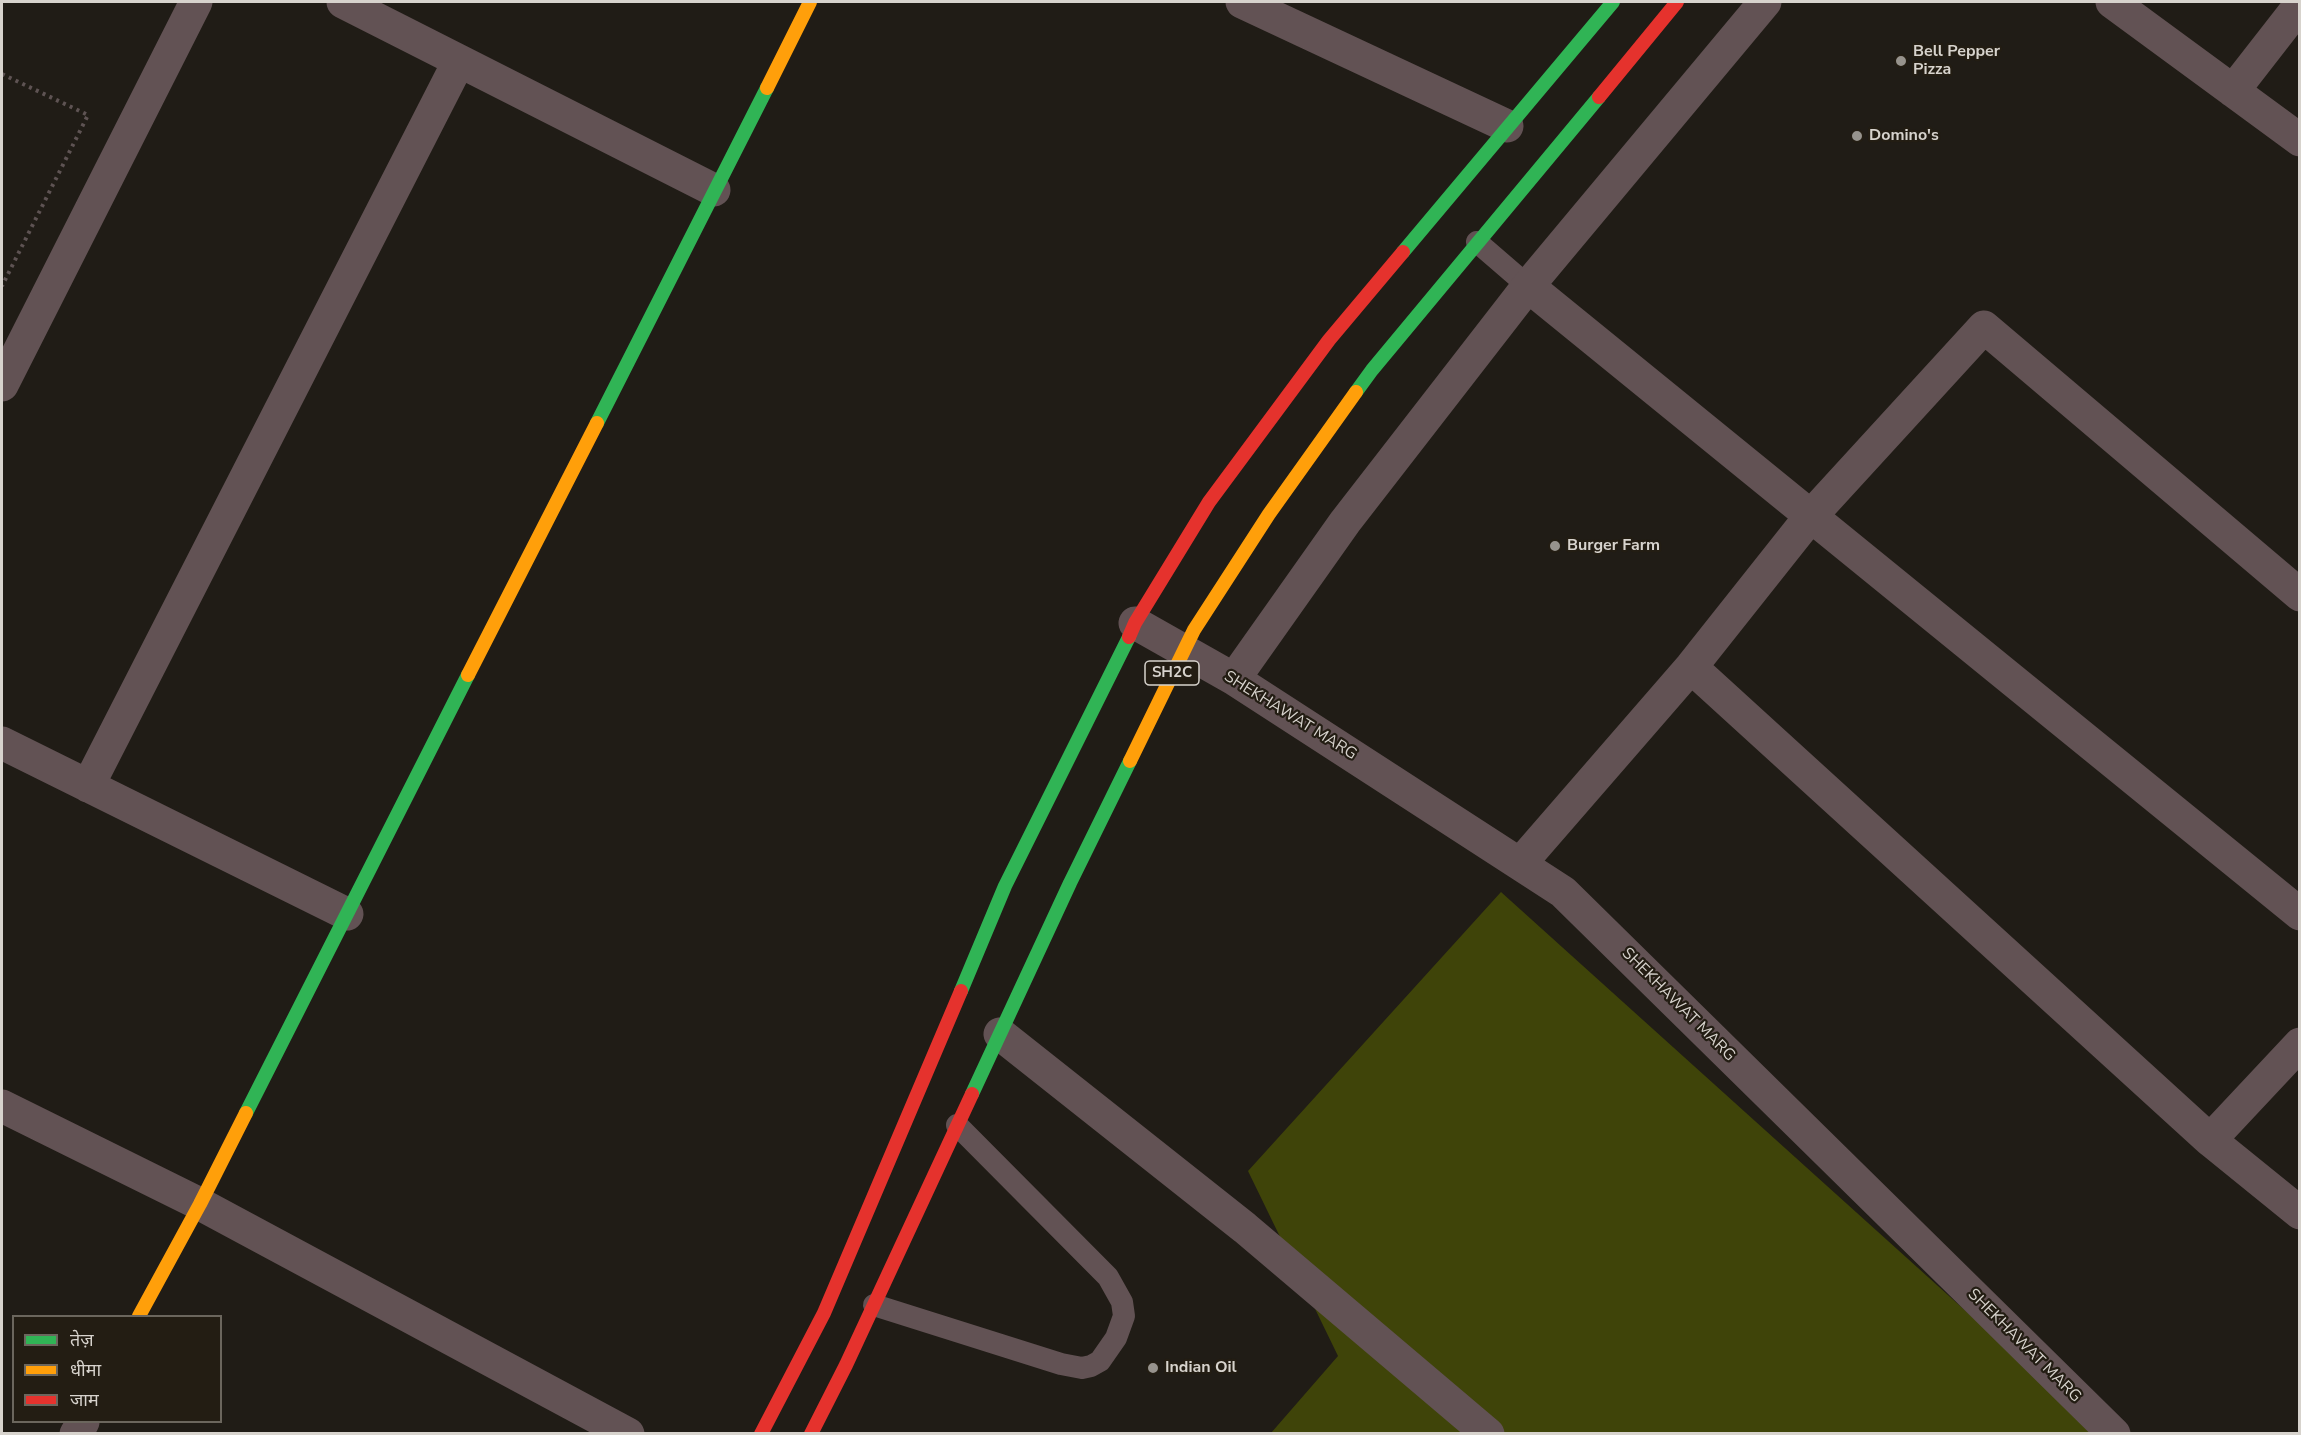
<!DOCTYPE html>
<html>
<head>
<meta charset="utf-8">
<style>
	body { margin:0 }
	#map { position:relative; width:2301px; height:1435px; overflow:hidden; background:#201c16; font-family:"Nunito Sans","Noto Sans Devanagari",sans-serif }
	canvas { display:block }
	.frame { position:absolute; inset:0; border:3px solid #d7d3cd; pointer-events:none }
	.legend { position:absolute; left:12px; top:1315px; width:210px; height:108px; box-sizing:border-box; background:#231d13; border:2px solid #6b665d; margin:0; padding:8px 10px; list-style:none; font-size:18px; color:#d7d3cd }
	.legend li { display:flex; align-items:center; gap:12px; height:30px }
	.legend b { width:30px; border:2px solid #6b665d }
</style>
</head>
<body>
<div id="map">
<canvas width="2301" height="1435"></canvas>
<div class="frame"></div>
<ul class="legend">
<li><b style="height:8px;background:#30b455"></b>तेज़</li>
<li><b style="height:8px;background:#ff9f0a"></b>धीमा</li>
<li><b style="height:8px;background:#e5322d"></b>जाम</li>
</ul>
</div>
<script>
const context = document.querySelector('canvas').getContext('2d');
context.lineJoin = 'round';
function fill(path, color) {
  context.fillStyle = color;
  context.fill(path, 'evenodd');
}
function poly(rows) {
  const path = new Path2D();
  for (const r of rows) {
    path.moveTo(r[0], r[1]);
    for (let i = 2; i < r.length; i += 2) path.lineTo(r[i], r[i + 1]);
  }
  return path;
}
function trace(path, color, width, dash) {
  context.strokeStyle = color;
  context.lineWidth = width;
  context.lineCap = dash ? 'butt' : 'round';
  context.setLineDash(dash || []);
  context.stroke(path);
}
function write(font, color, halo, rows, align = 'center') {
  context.font = font + ' "Nunito Sans",sans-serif';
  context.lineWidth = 4.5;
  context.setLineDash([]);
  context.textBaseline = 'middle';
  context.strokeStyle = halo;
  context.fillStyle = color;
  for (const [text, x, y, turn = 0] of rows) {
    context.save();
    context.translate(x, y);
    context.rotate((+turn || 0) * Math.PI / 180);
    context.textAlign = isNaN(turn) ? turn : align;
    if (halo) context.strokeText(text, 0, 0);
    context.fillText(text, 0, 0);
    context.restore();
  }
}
fill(poly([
	[1501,892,2101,1433,1271,1433,1338,1356,1248,1171]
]), '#3f4409');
trace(poly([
	[2,74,88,115,2,286]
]), '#5e5353', 4, [3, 4.5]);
trace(poly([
	[1477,242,1528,286],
	[874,1305,1061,1364,1082,1368,1091,1366,1100,1361,1116,1338,1124,1316,1122,1302,1108,1277,957,1125]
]), '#625254', 22);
trace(poly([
	[343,2,714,190],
	[1242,2,1507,126],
	[2112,2,2300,140],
	[2233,91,2300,5],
	[1528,286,2300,914],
	[2,385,196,2],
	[1135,623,1234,679,1563,892,2114,1434],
	[1691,667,2210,1140,2300,1044],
	[1234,679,1345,522,1528,286,1765,2],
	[2,743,347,914],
	[88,786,459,61],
	[1520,864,1691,667,1810,517,1984,327,2300,595],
	[1000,1034,1245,1228,1488,1434],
	[2,1106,200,1204,628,1434],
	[2210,1140,2300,1213],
	[76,1434,83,1422]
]), '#625254', 33);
trace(poly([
	[1403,252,1613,2],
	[1356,392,1372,370,1599,97],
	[597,423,767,88],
	[961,991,1005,886,1129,637],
	[972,1094,1070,883,1130,761],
	[246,1113,468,675]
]), '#30b455', 14);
trace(poly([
	[767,88,810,2],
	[468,675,597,423],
	[1130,761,1194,630,1269,514,1356,392],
	[139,1316,200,1204,246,1113]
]), '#ff9f0a', 14);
trace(poly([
	[1599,97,1677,2],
	[1129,637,1135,623,1209,502,1329,340,1403,252],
	[761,1434,824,1313,961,991],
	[811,1434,846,1365,972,1094]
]), '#e5322d', 14);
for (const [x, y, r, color] of [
	[1901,61,6,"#97938d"],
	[1857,136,6,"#97938d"],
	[1555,546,6,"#97938d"],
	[1153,1368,6,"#97938d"]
]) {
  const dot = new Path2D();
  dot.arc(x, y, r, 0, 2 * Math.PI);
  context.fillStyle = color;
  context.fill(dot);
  trace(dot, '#231d13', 2);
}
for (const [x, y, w] of [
	[1172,673,54]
]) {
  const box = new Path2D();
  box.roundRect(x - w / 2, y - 12, w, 24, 4.5);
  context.fillStyle = '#231d13';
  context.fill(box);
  trace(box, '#d7d3cd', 1.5);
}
write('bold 15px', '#d7d3cd', null, [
	["SH2C",1172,673]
]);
write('bold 16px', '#d7d3cd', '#231d13', [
	["Bell Pepper",1913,52],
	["Pizza",1913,70],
	["Domino's",1869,136],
	["Burger Farm",1567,546],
	["Indian Oil",1165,1368]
], 'left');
write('16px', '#d7d3cd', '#231d13', [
	["SHEKHAWAT MARG",1290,716,32],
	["SHEKHAWAT MARG",1678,1005,45],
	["SHEKHAWAT MARG",2024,1346,45]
]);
</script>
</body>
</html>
